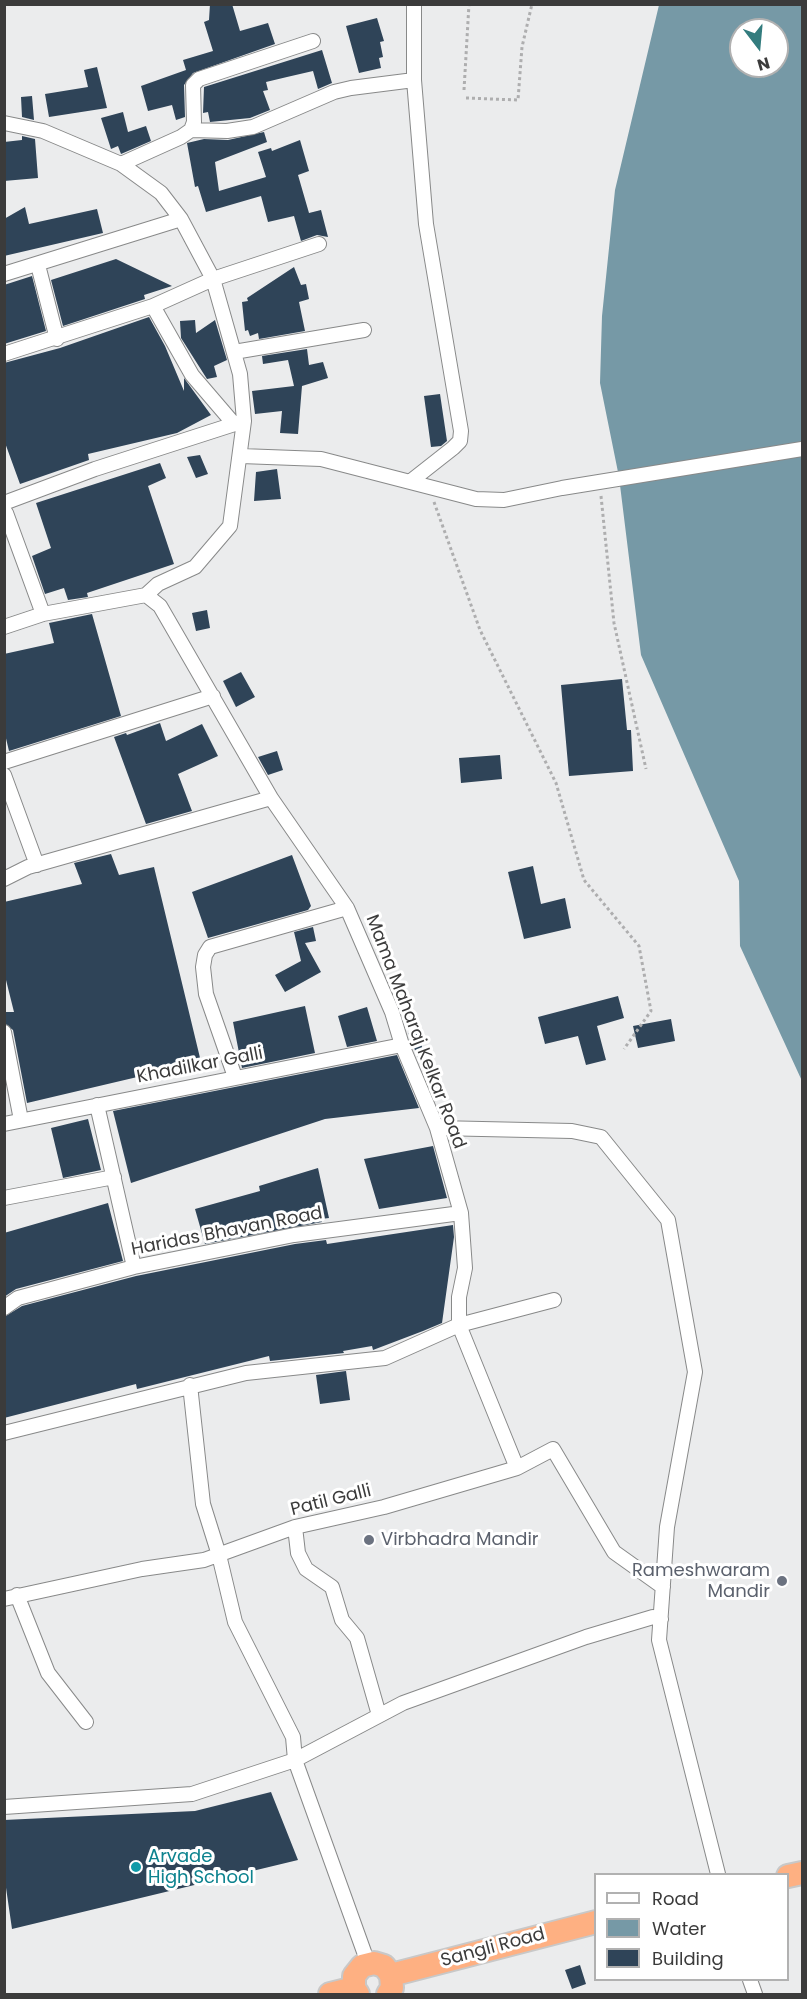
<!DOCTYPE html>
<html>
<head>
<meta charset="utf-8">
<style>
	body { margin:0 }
	#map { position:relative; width:807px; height:1999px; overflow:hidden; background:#ebeced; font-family:Poppins,sans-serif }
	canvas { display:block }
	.frame { position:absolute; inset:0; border:6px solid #3b3b3b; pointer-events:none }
	.legend { position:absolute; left:594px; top:1873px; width:195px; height:108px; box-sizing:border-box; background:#fff; border:2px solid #b1b1b1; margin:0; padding:8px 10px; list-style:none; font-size:18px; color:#3b3b3b }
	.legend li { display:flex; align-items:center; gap:12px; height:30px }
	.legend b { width:30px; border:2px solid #b1b1b1 }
	.north { position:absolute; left:729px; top:18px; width:60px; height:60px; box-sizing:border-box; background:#fff; border:2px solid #b1b1b1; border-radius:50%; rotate:164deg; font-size:16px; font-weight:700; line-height:24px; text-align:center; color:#3b3b3b }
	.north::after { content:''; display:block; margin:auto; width:21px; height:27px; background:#337c7e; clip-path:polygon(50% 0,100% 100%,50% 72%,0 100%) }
</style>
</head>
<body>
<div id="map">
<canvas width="807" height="1999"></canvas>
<div class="frame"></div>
<ul class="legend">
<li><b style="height:8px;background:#fff"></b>Road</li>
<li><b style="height:16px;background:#7699a6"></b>Water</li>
<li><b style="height:16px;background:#2f4458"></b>Building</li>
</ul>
<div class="north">N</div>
</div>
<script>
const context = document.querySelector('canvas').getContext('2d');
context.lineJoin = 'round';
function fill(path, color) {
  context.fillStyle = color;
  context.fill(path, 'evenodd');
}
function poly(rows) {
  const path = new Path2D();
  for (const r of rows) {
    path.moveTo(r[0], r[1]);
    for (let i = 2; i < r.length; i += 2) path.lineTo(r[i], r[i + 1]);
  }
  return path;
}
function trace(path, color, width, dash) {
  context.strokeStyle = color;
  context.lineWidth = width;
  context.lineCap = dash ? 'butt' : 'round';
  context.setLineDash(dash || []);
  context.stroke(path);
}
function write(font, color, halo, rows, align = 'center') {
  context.font = font + ' Poppins,sans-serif';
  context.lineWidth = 6;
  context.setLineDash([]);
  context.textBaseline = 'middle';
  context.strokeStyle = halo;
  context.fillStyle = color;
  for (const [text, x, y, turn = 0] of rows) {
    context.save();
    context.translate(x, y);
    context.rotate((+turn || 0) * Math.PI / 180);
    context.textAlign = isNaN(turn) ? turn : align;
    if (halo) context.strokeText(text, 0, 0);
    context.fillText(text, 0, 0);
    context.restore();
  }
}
fill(poly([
	[659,5,802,5,802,1081,740,946,739,881,641,655,619,477,600,383,602,316,615,190],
	[741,30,777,30,777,66,741,66]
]), '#7699a6');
fill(poly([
	[210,4,232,4,240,31,268,23,275,44,193,73,184,85,185,117,176,120,172,105,148,111,141,86,186,70,183,60,213,51,204,22,209,20],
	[377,18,384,41,380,42,383,57,379,58,381,68,359,73,346,26],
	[322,50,332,83,318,89,313,71,287,77,266,82,268,90,263,91,270,110,250,118,210,122,208,112,203,113,204,87],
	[97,67,107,108,49,117,45,94,88,87,84,70],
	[32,96,34,120,22,117,21,97],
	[123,112,128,132,146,126,151,141,121,154,118,146,111,149,101,118],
	[264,132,267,142,215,162,219,191,266,177,258,152,271,148,272,151,300,140,309,171,298,175,309,213,321,210,328,237,317,235,301,241,294,216,268,222,261,196,206,212,198,186,195,187,187,143,204,139,228,140],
	[22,136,35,139,38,178,4,181,4,142,22,140],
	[25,207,29,224,97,209,103,233,4,256,4,219],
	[116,259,172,286,144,295,145,299,63,326,51,280],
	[294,267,301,285,306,284,309,299,299,302,305,331,259,339,258,333,250,336,248,330,245,331,242,302,248,301,247,298],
	[32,276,46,331,4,344,4,285],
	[149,317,165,346,184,391,184,378,211,415,177,433,88,454,89,460,20,484,4,440,4,363,60,348],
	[195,320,196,333,215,320,227,360,214,366,217,377,207,379,181,338,180,321],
	[307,349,309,365,323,362,328,378,302,386,298,434,280,433,282,411,255,414,252,391,294,386,288,360,263,364,262,356],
	[440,394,447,441,441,446,431,447,424,396],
	[200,455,208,474,196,478,187,457],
	[160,463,166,478,148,486,174,564,87,593,88,597,68,600,64,588,45,594,32,556,51,548,36,503],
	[277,469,281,499,254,501,256,472],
	[207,610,210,628,196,631,192,613],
	[92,614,121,716,9,751,4,730,4,654,54,643,49,623],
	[241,672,255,697,236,707,223,681],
	[622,679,627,730,631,730,633,771,569,776,561,685],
	[160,723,166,741,202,724,218,756,178,774,192,811,146,824,114,737,126,733,127,735],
	[277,751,283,770,268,775,258,757],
	[500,755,502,779,461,783,459,758],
	[111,854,119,875,154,867,201,1062,27,1103,13,1030,4,1023,4,1012,14,1012,4,972,4,902,82,884,74,863],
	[292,855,311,906,308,910,208,938,192,892],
	[533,866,541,904,565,898,571,928,524,939,508,872],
	[313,927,316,941,305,943,321,972,285,992,275,975,301,961,294,932],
	[618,996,624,1018,597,1026,606,1060,586,1065,578,1036,545,1044,538,1017],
	[305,1006,315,1053,242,1068,233,1022],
	[367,1007,377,1041,347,1047,338,1016],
	[671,1019,675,1041,638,1048,633,1026],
	[418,1031,436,1102,408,1033],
	[397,1055,419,1108,325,1119,131,1183,113,1111],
	[88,1119,101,1170,63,1178,51,1128],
	[433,1146,447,1198,379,1209,364,1159],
	[318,1168,329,1218,321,1219,322,1222,205,1244,195,1209,260,1191,259,1186],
	[108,1203,123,1261,16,1289,4,1297,4,1233],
	[453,1225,454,1237,442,1323,423,1331,373,1350,372,1346,343,1351,344,1353,270,1361,269,1356,137,1389,136,1384,4,1418,4,1317,22,1306,136,1276,295,1244,326,1240,327,1244],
	[346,1371,350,1400,320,1404,316,1375],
	[271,1792,298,1860,12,1929,4,1874,4,1820,195,1811],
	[580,1965,586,1984,572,1989,565,1970]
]), '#2f4458');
const minor = poly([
	[4,123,43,131,121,164,161,193,181,219,213,279,240,374,244,421,230,526,195,567,158,584,146,595,43,614,4,627],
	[191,130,227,131,253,127,334,92,351,88,414,80],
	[121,164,181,137,191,130,194,122,193,85,199,79,313,41],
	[38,265,57,339],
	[4,274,181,219],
	[153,306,192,375,234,424],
	[234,352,364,330],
	[4,354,153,306,213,279,319,244],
	[241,456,321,459,476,499,504,500,562,488,802,449],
	[411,481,453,448,460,441,461,431,426,224,414,80,414,4],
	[4,503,95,469,244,421],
	[6,513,43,614],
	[146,595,160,606,271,798],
	[4,762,213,696],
	[4,775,37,865],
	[4,879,28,867,271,798,347,908,392,1012,402,1045,437,1128,461,1213,465,1268,459,1297,459,1325,385,1358,246,1373,4,1433],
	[4,1032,21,1120],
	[235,1077,206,994,203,967,205,955,210,947,347,908],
	[97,1105,134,1267],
	[4,1124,402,1045],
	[437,1128,572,1131,601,1137,668,1220,695,1372,667,1527,659,1640,718,1874],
	[4,1198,114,1177],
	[4,1308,18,1298,134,1267,294,1235,461,1213],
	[190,1385,203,1504,219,1555,235,1622,293,1737,295,1760,368,1963],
	[517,1468,553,1449,614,1552,663,1587],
	[295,1527,298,1553,306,1569,332,1587,342,1620,357,1638,379,1715],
	[17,1595,48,1673,86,1722],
	[4,1599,142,1569,204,1560,295,1527,384,1507,517,1468,459,1325,554,1300],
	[4,1807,192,1794,295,1760,403,1703,586,1637,653,1617,661,1619],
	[750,1980,755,1994]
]);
const trunk = poly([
	[788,1876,802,1873],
	[391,1975,596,1922],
	[330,1994,354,1988],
	[358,1994,354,1988,354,1976,362,1966,374,1963,384,1966,391,1975,392,1988,388,1994]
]);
trace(minor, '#888989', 16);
trace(trunk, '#c8c8c8', 26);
trace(poly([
	[464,90,469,4],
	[466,98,518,100,522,47,532,4],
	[601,496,614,623,646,769],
	[434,502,480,630,556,783,584,880,639,946,651,1011,624,1049]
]), '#aeaeaf', 3, [3, 3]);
trace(minor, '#fff', 14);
trace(trunk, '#feb082', 22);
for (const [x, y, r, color] of [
	[369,1540,6,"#6b7280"],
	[782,1581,6,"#6b7280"],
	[136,1867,6,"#0f9aa8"]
]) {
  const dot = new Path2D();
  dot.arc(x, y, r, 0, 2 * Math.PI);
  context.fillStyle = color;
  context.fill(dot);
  trace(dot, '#fff', 2);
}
write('18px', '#3b3b3b', '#fff', [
	["Mama Maharaj Kelkar Road",415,1032,69],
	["Khadilkar Galli",200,1066,-11],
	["Haridas Bhavan Road",227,1232,-11],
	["Patil Galli",331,1501,-14],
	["Sangli Road",493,1948,-15]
]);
write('18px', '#5b616d', '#fff', [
	["Virbhadra Mandir",381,1540],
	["Rameshwaram",770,1571,"right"],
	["Mandir",770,1592,"right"]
], 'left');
write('18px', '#0d838f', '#fff', [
	["Arvade",148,1857],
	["High School",148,1878]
], 'left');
</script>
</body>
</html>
